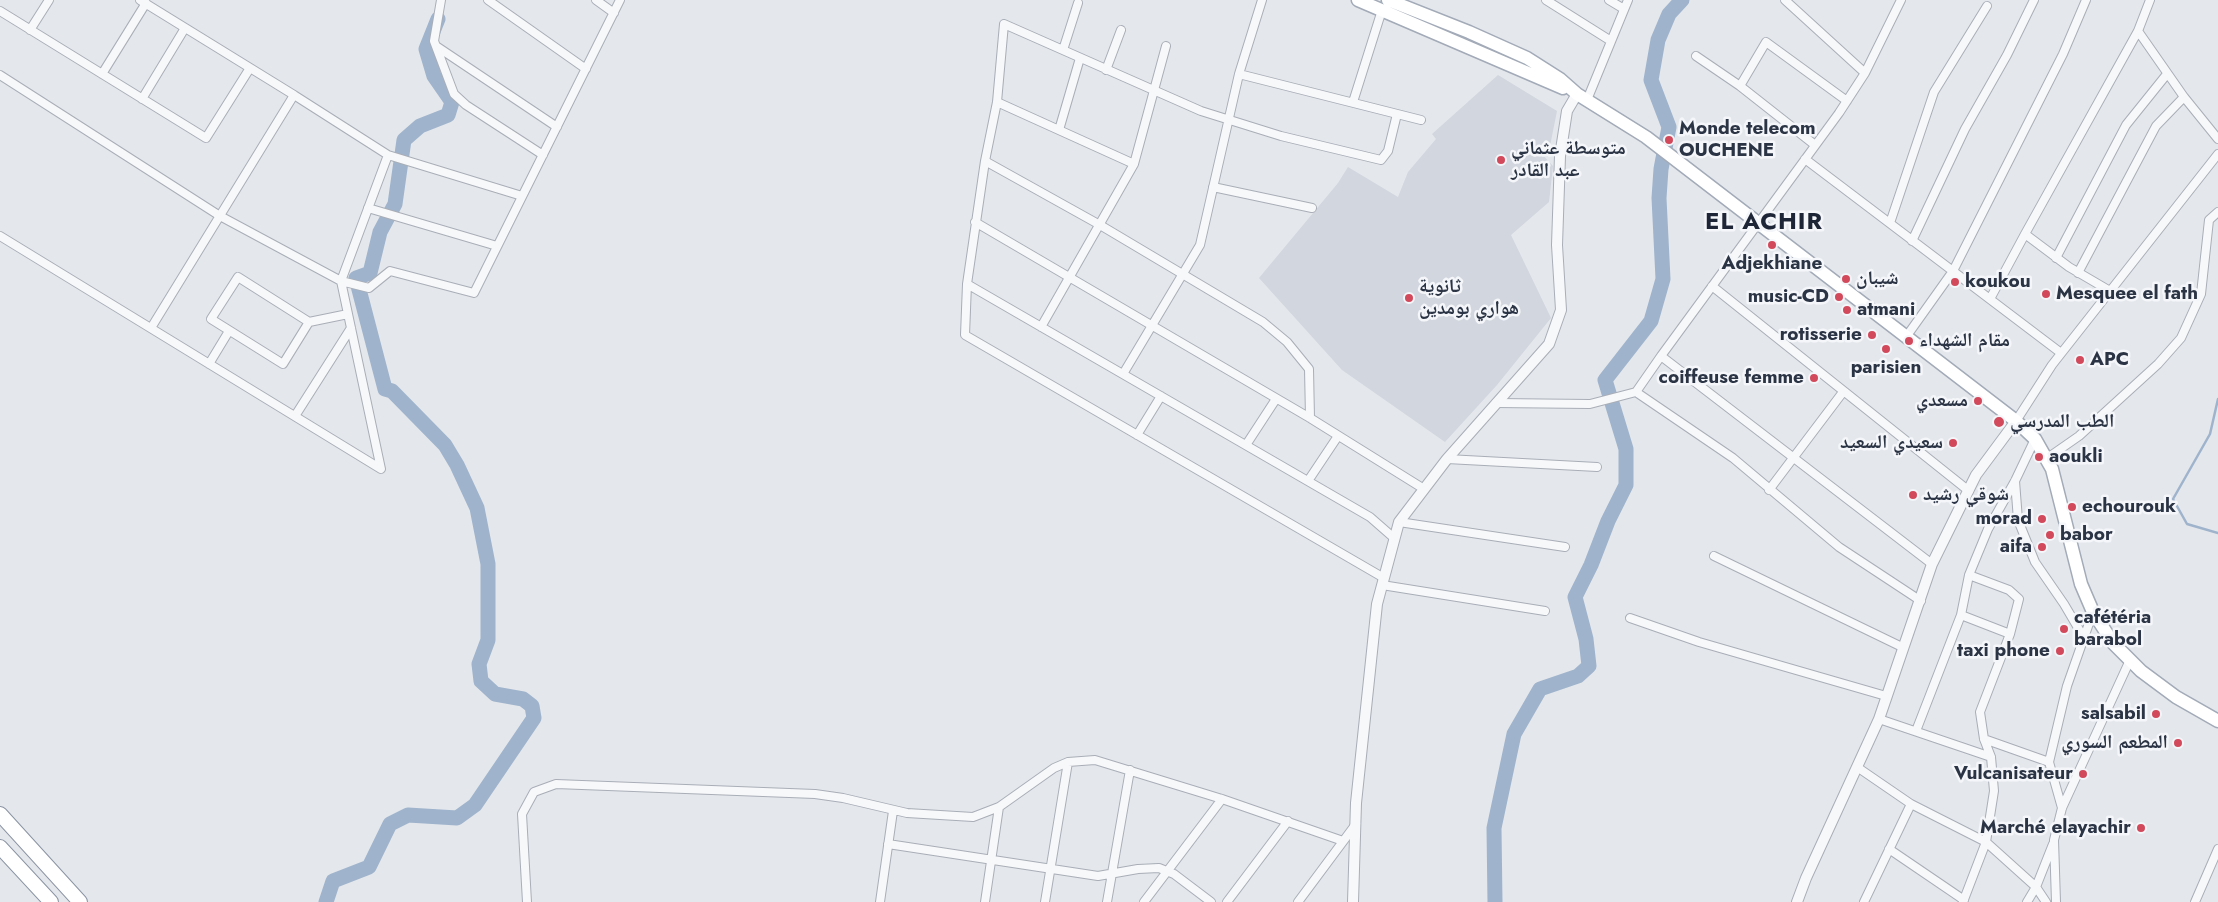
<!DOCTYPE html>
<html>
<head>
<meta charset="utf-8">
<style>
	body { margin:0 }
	canvas { display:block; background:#e4e7ec }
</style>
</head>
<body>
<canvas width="2218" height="902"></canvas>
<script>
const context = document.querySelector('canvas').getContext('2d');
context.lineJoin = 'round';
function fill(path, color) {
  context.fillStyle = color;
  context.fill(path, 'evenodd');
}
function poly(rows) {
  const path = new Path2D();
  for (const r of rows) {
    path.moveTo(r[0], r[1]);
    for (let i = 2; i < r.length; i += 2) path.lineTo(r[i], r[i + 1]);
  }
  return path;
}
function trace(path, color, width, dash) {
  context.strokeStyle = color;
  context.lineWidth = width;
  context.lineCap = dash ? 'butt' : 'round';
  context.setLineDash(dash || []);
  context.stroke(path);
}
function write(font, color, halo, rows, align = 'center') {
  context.font = font + ' Jost,"Noto Naskh Arabic",sans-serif';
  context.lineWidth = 5;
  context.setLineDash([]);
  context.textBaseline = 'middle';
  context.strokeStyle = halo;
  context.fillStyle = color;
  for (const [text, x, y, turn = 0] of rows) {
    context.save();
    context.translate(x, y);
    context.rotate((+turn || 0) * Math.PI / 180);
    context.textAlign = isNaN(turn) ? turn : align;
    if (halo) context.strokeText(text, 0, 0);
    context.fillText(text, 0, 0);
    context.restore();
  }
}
fill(poly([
	[1498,75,1557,111,1550,146,1542,154,1553,166,1549,202,1511,235,1551,318,1497,385,1445,442,1342,370,1259,278,1338,183,1348,167,1398,197,1408,172,1436,139,1432,134]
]), '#d2d6de');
trace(poly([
	[2218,399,2210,434,2173,499,2187,524,2218,533]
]), '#9fb4cc', 2.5);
trace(poly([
	[326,902,333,881,369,867,390,824,408,815,457,818,475,805,534,718,532,706,523,699,495,694,481,681,479,664,488,640,488,564,477,508,457,465,445,445,392,391,385,389,356,278,370,273,380,232,395,204,404,140,420,126,448,115,452,102,434,76,426,49,438,19],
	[1495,902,1494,828,1514,734,1540,689,1578,676,1589,666,1586,639,1575,597,1591,565,1608,521,1626,485,1626,449,1605,380,1651,321,1663,279,1659,198,1661,169,1669,127,1651,80,1658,40,1669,14,1682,0]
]), '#9fb4cc', 15);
const minor = poly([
	[140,0,294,95,151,328],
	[441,0,434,41,454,94,466,105,543,155],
	[488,0,586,69],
	[596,0,614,13],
	[1546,0,1611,41],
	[1609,0,1624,9],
	[1785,0,1865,73,1839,113,1661,356,1636,392,1733,458,1839,547,1921,601],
	[0,11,206,138,250,68],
	[30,30,49,0],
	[2138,31,2184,97,2218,139],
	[436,46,557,127],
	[1063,50,1078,3],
	[1696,56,1740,86,1815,145],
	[1106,70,1121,30],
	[1865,73,1901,0],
	[102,74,146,3],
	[1239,74,1421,120],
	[0,75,220,216,341,281,369,288,390,271,474,293,620,0],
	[1740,86,1766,42,1847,101],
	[142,99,185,28],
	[1587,100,1628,0],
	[997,102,1134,164],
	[1353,102,1382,10],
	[1059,130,1080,58],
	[388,155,522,196],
	[1805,159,2061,353],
	[985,161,997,102,1004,24,1201,111,1281,136,1381,160,1388,151,1397,114],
	[1213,187,1312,208],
	[368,208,497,246],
	[975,222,1310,418,1424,489],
	[1890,223,1934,92,1987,6],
	[2025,234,2069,267,2110,291],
	[0,236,381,469,341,281,388,155,294,95],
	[1912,241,1965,129,2007,55,2034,0],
	[2056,258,2126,125,2167,74],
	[2078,273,2156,126,2184,97],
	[238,277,309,322,283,364,211,319,238,277],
	[967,284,965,335,1384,578],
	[1712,286,1969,491],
	[1990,299,2025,234,2138,31,2150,0],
	[309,322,348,314],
	[1041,327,1134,164,1166,46],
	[1906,337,1953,271,2063,54,2086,0],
	[1661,356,1932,564],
	[209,364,229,331],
	[1123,374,1200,245,1239,74,1262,0],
	[1496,403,1590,404,1636,392],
	[295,416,351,328],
	[1310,418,1309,369,1287,342,1263,322,1100,225,985,161,967,284,1370,517,1394,538],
	[2016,421,2052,365,2218,154],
	[1137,435,1161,396],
	[1246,445,1276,399],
	[1447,459,1597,467],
	[2046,459,2079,436,2158,364,2181,338,2201,294,2209,220,2218,212],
	[1308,481,1338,436],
	[2015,481,2018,520,2035,562,2064,604,2084,638],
	[1769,490,1843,392],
	[1399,522,1565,547],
	[1714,556,1902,647],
	[1382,585,1545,611],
	[1961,615,2010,634],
	[1630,618,1699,642,1886,696],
	[1879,719,1991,757],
	[1916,731,1961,615,1969,575,1988,529,2015,481,2035,439],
	[1984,739,2049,762],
	[1857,767,1911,804,1864,902],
	[1911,804,1986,842,2036,887,2046,902],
	[2062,808,2049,762,2067,686,2093,612],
	[888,844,1098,876,1138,869,1159,868,1174,874,1211,902],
	[1889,849,1964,900],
	[527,902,522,814,534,792,556,784,815,794,843,798,907,813,973,817,999,807,1054,768,1068,762,1095,760,1222,799,1343,841],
	[880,902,893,811],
	[985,902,999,807],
	[1045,902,1068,762],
	[1107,902,1130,770],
	[1144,902,1222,799],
	[1227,902,1288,821],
	[1298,902,1356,824],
	[1963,902,1986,842,1994,791,1991,757,1984,739,1980,712,2010,634,2019,599,2009,590,1969,575],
	[2027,902,2036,887,2053,844],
	[2056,902,2054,840,2062,808,2130,660],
	[2195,902,2218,849]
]);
const tertiary = poly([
	[1353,902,1356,803,1377,604,1399,522,1447,459,1549,344,1561,310,1557,245,1560,156,1567,111,1577,94],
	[1797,902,1806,878,1879,719,1932,564,1976,475,2016,421]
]);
const primary = poly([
	[1358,0,1563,88],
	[1388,0,1469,32,1527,58,1560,79,1577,94,1646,137,2016,421,2035,439,2052,469,2081,584,2093,612,2113,643,2141,671,2176,697,2218,721]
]);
const motorway = poly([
	[0,814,80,902],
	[0,847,51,902]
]);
trace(minor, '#a9aeb7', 10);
trace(tertiary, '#a9aeb7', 12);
trace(primary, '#a3abb8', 15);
trace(motorway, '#8b94a3', 16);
trace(minor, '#f7f8fa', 8);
trace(tertiary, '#f7f8fa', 10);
trace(primary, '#fff', 12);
trace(motorway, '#fff', 14);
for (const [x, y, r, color] of [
	[1669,140,5,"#d1495b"],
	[1501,160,5,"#d1495b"],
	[1772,245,5,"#d1495b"],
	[1846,279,5,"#d1495b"],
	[1955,282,5,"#d1495b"],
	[2046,294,5,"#d1495b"],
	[1839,297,5,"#d1495b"],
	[1409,298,5,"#d1495b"],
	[1847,310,5,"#d1495b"],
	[1872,335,5,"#d1495b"],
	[1909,341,5,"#d1495b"],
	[1886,349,5,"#d1495b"],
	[2080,360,5,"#d1495b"],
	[1814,378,5,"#d1495b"],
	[1978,401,5,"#d1495b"],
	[1999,422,6,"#d1495b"],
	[1953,443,5,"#d1495b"],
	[2039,457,5,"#d1495b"],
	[1913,495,5,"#d1495b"],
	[2072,507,5,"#d1495b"],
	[2042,519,5,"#d1495b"],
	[2050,535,5,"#d1495b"],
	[2042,547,5,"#d1495b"],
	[2064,629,5,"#d1495b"],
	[2060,651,5,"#d1495b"],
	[2156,714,5,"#d1495b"],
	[2178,743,5,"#d1495b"],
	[2083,774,5,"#d1495b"],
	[2141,828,5,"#d1495b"]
]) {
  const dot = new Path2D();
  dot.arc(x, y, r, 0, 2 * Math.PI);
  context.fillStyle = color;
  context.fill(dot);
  trace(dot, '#f4f6f9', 2);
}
write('bold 19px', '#2b3445', '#f4f6f9', [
	["Monde telecom",1679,129],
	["OUCHENE",1679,151],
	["متوسطة عثماني",1511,149],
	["عبد القادر",1511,171],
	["Adjekhiane",1772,264,"center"],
	["شيبان",1856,279],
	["koukou",1965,282],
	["ثانوية",1419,287],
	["هواري بومدين",1419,309],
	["Mesquee el fath",2056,294],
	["music-CD",1829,297,"right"],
	["atmani",1857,310],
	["rotisserie",1862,335,"right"],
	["مقام الشهداء",1919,341],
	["APC",2090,360],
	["parisien",1886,368,"center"],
	["coiffeuse femme",1804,378,"right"],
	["مسعدي",1968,401,"right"],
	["الطب المدرسي",2010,422],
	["سعيدي السعيد",1943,443,"right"],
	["aoukli",2049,457],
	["شوقي رشيد",1923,495],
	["echourouk",2082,507],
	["morad",2032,519,"right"],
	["babor",2060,535],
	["aifa",2032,547,"right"],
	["cafétéria",2074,618],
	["barabol",2074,640],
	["taxi phone",2050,651,"right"],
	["salsabil",2146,714,"right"],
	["المطعم السوري",2168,743,"right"],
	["Vulcanisateur",2073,774,"right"],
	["Marché elayachir",2131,828,"right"]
], 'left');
context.letterSpacing = '1px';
write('bold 24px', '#1d2536', '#f4f6f9', [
	["EL ACHIR",1764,223]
]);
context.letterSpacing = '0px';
</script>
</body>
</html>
